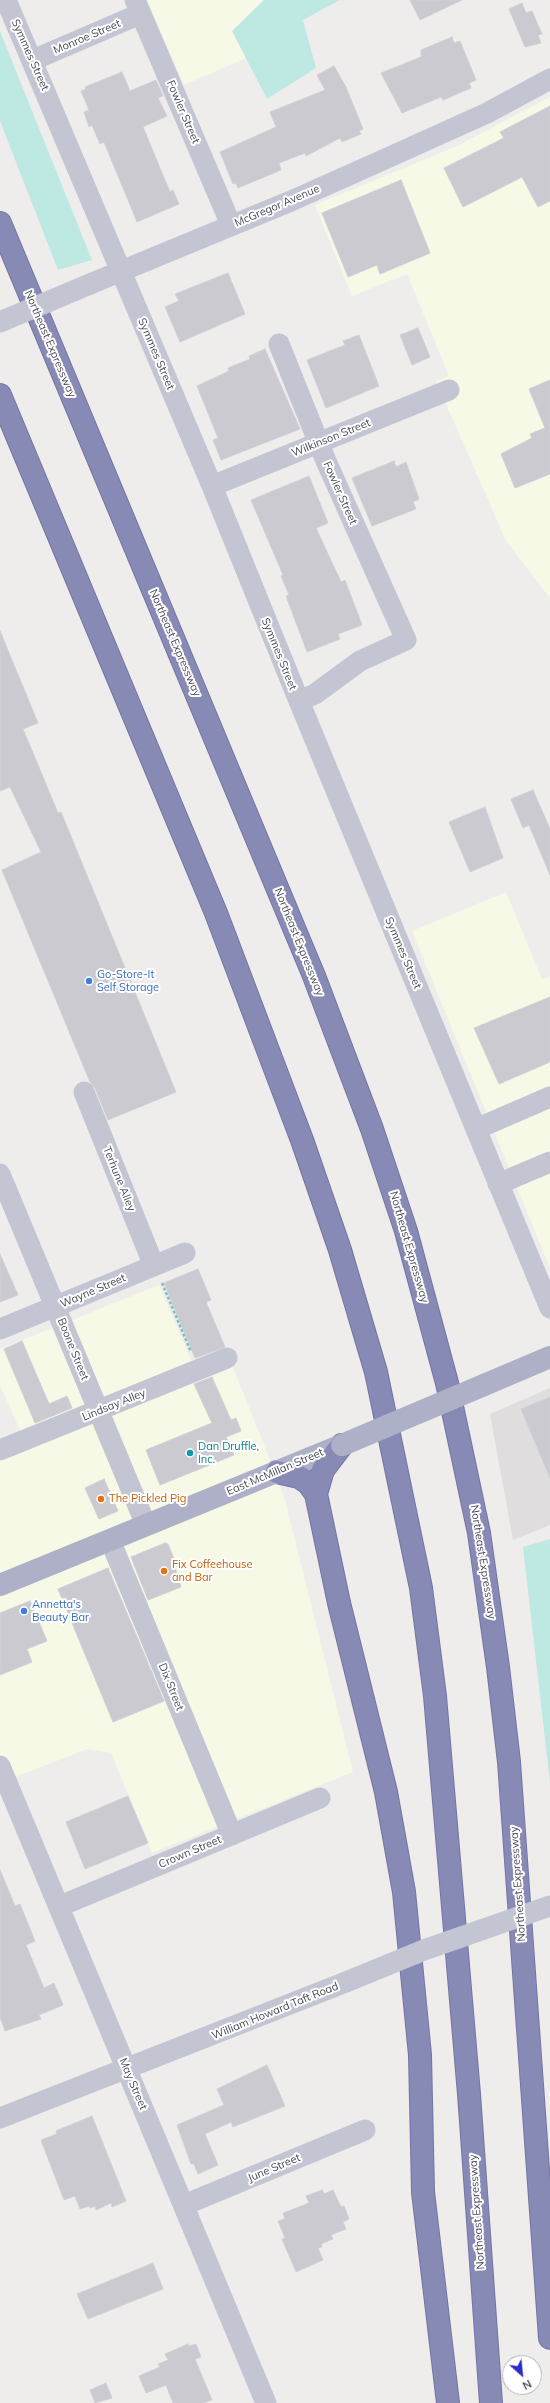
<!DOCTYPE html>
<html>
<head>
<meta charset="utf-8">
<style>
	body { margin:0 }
	#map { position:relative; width:550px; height:2403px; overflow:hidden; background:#eeedec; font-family:Mulish,sans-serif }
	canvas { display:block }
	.north { position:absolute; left:502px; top:2355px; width:40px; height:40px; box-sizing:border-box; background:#fff; border:1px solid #b5b6bc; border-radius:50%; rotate:153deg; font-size:11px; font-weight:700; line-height:16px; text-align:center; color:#464857 }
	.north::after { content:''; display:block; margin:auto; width:14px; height:18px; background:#2e2cc9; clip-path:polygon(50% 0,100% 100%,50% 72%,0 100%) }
</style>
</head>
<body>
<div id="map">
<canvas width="550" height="2403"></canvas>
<div class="north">N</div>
</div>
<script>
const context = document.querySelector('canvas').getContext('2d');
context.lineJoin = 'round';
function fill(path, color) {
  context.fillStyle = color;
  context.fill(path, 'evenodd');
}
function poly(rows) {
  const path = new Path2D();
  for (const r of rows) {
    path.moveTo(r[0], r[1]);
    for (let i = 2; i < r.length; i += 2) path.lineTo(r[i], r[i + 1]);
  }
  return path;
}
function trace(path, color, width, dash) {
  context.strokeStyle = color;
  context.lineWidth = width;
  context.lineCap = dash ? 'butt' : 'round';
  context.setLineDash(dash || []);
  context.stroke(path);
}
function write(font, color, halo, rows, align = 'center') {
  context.font = font + ' Mulish,sans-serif';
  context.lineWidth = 4;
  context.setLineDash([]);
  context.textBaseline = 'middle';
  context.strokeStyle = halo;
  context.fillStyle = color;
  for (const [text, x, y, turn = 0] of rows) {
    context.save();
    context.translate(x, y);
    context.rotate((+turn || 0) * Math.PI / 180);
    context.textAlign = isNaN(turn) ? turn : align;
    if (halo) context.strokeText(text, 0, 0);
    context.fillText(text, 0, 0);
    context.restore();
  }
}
fill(poly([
	[147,0,264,0,232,31,246,58,184,85],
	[550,97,550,598,506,541,436,381,449,376,407,274,352,296,315,205,457,146],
	[506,892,542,979,550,976,550,1268,412,931],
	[159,1285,193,1364,226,1350,263,1442,285,1500,353,1772,152,1853,111,1753,87,1749,0,1783,0,1457,27,1446,0,1385,0,1349]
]), '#f6f9e6');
fill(poly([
	[550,1388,550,1525,513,1540,490,1414]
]), '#dfdddd');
fill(poly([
	[264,0,340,0,303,20,316,68,267,99,232,31],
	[0,31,92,260,58,270,0,121],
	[550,1539,550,1783,523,1547]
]), '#bee9e2');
const building = poly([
	[410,0,462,0,420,20,410,0],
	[522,3,526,13,532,11,542,34,538,35,541,43,525,47,509,9,522,3],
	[452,37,454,43,460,41,476,80,469,83,471,88,443,100,441,97,402,113,381,73,421,57,421,50,452,37],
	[334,66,346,87,363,129,359,131,361,134,342,142,340,138,306,156,305,153,279,163,281,170,238,188,236,183,233,184,220,152,276,127,270,112,325,90,317,75,334,66],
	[122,72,130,91,156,80,163,96,158,98,167,116,143,127,170,192,173,190,179,204,137,222,104,142,100,144,92,125,89,127,84,112,89,110,81,91,86,89,85,87,122,72],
	[550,106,550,201,538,207,522,177,463,207,444,168,504,138,500,132,550,106],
	[401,180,430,253,380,274,377,265,348,277,322,213,401,180],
	[228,273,245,314,180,342,165,307,179,301,175,294,228,273],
	[418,328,430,357,412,365,400,335,418,328],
	[359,335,379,386,326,408,307,360,345,345,343,341,359,335],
	[265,349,300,429,221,460,213,440,218,438,197,386,229,371,228,368,250,359,249,356,265,349],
	[550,380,550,474,515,488,501,454,532,438,530,434,545,428,529,389,550,380],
	[394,461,396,467,406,462,419,499,413,502,416,509,372,526,352,478,394,461],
	[309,476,328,523,316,528,341,582,345,580,362,625,338,634,340,639,307,652,286,596,289,595,281,576,283,575,251,500,309,476],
	[0,631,38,723,23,729,58,813,61,812,176,1092,108,1120,95,1088,90,1082,2,870,41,852,10,787,0,791,0,631],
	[533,790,550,829,550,875,529,825,523,828,511,799,533,790],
	[485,807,503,858,470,872,449,822,485,807],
	[550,997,550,1062,499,1084,474,1028,550,997],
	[0,1254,18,1295,0,1302,0,1254],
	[198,1269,211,1300,206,1302,225,1347,195,1358,164,1283,198,1269],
	[22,1341,49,1404,67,1396,72,1408,35,1423,4,1349,22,1341],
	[212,1377,231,1420,236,1418,241,1431,226,1437,234,1455,160,1485,146,1450,212,1423,194,1384,212,1377],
	[550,1397,550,1478,521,1409,550,1397],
	[104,1479,118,1511,99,1519,85,1488,104,1479],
	[165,1543,168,1544,177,1566,175,1567,181,1587,148,1600,131,1557,165,1543],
	[108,1568,164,1701,113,1722,58,1589,108,1568],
	[30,1601,47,1641,27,1649,32,1662,0,1675,0,1613,30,1601],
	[128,1796,148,1843,85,1869,66,1822,128,1796],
	[0,1870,15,1906,20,1904,35,1941,26,1945,44,1988,54,1983,63,2005,39,2015,41,2019,5,2031,0,2017,0,1870],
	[267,2065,285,2106,233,2127,231,2122,205,2134,218,2165,198,2174,194,2164,191,2164,177,2125,224,2105,217,2089,267,2065],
	[92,2116,126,2201,112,2207,111,2203,96,2210,95,2206,90,2208,89,2206,80,2209,75,2196,64,2200,41,2140,57,2134,56,2131,58,2130,92,2116],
	[322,2190,324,2194,333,2190,341,2207,344,2206,349,2219,343,2222,346,2229,331,2235,333,2239,321,2244,322,2247,318,2248,323,2260,296,2272,282,2239,285,2238,278,2221,285,2219,283,2213,309,2203,306,2196,322,2190],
	[153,2263,163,2289,88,2319,77,2294,153,2263],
	[188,2344,189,2346,196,2344,201,2357,195,2359,212,2400,203,2403,173,2403,166,2385,146,2393,139,2376,160,2367,158,2364,168,2360,165,2354,188,2344],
	[106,2383,112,2398,95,2403,90,2390,106,2383]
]);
fill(building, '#cacad0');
trace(building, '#d1d0d7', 1);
const highway = poly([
	[0,223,314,976,372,1129,406,1231,447,1383,479,1533,498,1667,509,1762,550,2338],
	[0,395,216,913,302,1140,340,1250,376,1372,421,1588,435,1696,469,2094,491,2403],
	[342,1445,323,1470,316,1494,339,1603,386,1792,404,1892,420,2055,423,2192,448,2403],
	[277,1472,299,1477,308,1483,316,1494]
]);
trace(highway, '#7475a2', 24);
trace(poly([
	[162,1283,191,1352]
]), '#7ac2bf', 2.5, [3, 2]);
trace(poly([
	[6,0,212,486,299,701,550,1308],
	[135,0,231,225],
	[33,60,140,14],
	[90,284,291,201,394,155,487,113,550,79],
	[279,344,326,461,406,640,360,661,315,694,299,701],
	[212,486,449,390],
	[84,1092,154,1266],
	[476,1129,550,1097],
	[0,1174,146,1525],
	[498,1184,550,1162],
	[0,1329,185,1253],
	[0,1450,227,1358],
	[110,1540,232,1835],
	[0,1766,266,2403],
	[60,1906,320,1798],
	[0,2118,346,1982],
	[184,2205,365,2130]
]), '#c4c5d2', 21);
trace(poly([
	[484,1385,550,1357],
	[0,1585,342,1445]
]), '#aeb0c8', 22);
trace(highway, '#888ab6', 22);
trace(poly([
	[0,322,90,284],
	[346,1982,424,1950,550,1906]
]), '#c4c5d2', 21);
trace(poly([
	[342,1445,484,1385]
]), '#aeb0c8', 22);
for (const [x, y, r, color] of [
	[89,981,4,"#3f7fe0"],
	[190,1453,4,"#0f9aa8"],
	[101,1499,4,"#e8710a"],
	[164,1571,4,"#e8710a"],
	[24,1611,4,"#3f7fe0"]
]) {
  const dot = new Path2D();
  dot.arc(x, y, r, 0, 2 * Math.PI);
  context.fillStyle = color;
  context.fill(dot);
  trace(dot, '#fff', 1.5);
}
write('11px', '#464857', '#fff', [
	["Monroe Street",87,37,-23],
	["Symmes Street",30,55,66],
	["Fowler Street",183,112,67],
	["McGregor Avenue",277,206,-23],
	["Northeast Expressway",50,344,67],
	["Symmes Street",156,354,67],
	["Wilkinson Street",331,438,-22],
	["Fowler Street",340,493,66],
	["Northeast Expressway",175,643,67],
	["Symmes Street",279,654,68],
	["Northeast Expressway",299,942,68],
	["Symmes Street",403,953,67],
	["Terhune Alley",119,1179,68],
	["Northeast Expressway",409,1247,74],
	["Wayne Street",93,1291,-23],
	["Boone Street",73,1349,68],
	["Lindsay Alley",114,1405,-22],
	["East McMillan Street",275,1472,-23],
	["Northeast Expressway",483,1562,81],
	["Dix Street",171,1687,68],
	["Crown Street",190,1852,-23],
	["Northeast Expressway",518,1884,-94],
	["William Howard Taft Road",275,2011,-22],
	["May Street",133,2084,67],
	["June Street",274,2168,-23],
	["Northeast Expressway",477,2212,-94]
]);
write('11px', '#366cbe', '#fff', [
	["Go-Store-It",97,975],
	["Self Storage",97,988],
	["Annetta's",32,1605],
	["Beauty Bar",32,1618]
], 'left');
write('11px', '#0d838f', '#fff', [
	["Dan Druffle,",198,1447],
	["Inc.",198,1460]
], 'left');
write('11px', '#c56008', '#fff', [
	["The Pickled Pig",109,1499],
	["Fix Coffeehouse",172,1565],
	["and Bar",172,1578]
], 'left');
</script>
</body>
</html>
